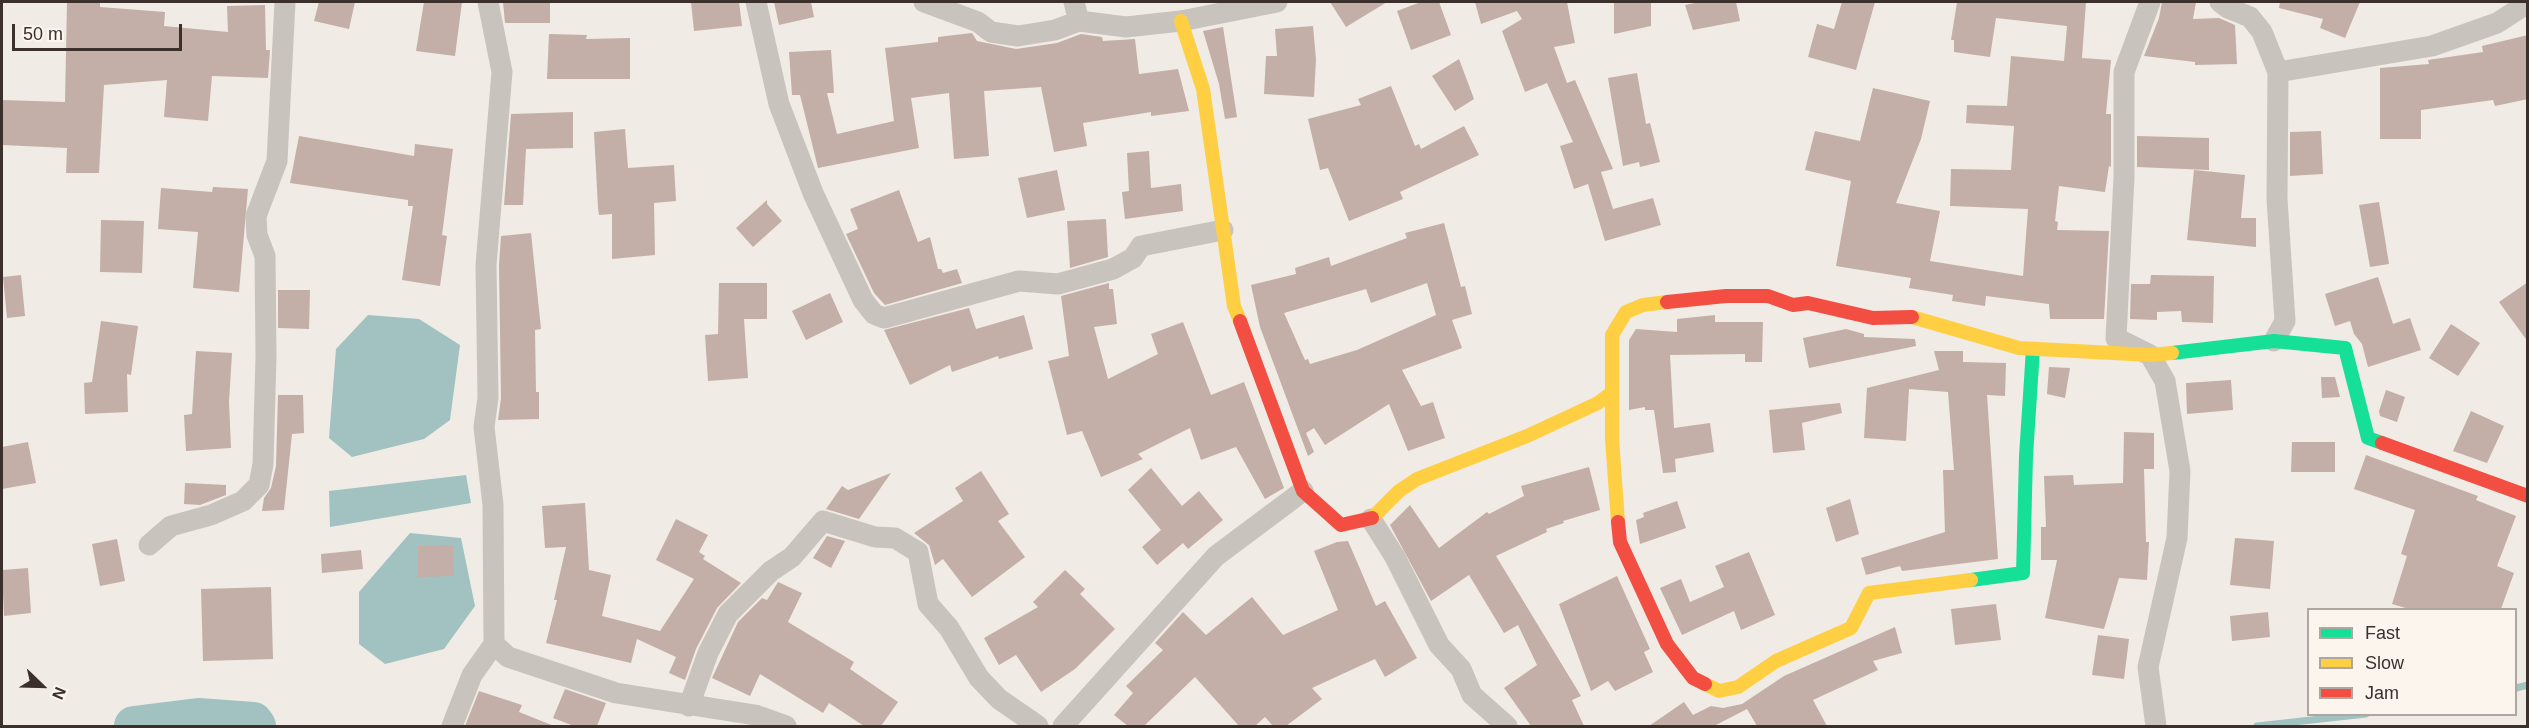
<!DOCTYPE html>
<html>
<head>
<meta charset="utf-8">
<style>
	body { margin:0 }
	#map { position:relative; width:2529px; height:728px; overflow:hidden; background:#f0ebe5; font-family:Helvetica,sans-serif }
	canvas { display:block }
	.frame { position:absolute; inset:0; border:3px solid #3b302b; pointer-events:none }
	.legend { position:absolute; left:2307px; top:608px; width:210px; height:108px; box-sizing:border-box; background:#fbf5ee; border:2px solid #aea6a0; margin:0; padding:8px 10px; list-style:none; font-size:18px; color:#3b302b }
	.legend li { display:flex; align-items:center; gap:12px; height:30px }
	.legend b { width:30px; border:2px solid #aea6a0 }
	.north { position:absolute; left:12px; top:656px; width:60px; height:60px; -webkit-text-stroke:4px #fbf5ee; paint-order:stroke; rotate:113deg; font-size:16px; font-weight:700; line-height:24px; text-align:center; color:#3b302b }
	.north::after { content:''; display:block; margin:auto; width:21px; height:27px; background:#3b302b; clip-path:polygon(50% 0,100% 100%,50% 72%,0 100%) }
	.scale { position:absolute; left:12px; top:24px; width:170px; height:27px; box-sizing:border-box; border:3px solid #3b302b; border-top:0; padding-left:8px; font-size:18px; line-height:21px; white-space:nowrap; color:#3b302b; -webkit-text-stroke:4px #fbf5ee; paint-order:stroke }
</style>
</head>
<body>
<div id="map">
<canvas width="2529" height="728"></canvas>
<div class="frame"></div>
<ul class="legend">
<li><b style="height:8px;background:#16e098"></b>Fast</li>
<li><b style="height:8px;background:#ffcf43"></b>Slow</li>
<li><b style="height:8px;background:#f24e42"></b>Jam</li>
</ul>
<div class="north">N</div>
<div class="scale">50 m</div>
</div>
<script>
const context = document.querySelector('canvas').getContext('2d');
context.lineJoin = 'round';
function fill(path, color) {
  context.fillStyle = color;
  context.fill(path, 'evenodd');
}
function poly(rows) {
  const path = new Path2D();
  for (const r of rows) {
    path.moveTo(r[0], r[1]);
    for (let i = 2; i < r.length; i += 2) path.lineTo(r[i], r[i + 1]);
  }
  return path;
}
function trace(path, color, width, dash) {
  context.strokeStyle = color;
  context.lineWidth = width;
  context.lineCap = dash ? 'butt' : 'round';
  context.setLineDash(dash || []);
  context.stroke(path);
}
fill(poly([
	[368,315,419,319,460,345,450,420,424,439,352,457,329,438,336,349],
	[466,475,471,503,330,527,329,491],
	[410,533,461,538,475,606,444,649,385,664,359,644,359,592]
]), '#a1c2c1');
trace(poly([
	[2516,688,2528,685],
	[2257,726,2366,714]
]), '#a1c2c1', 7);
trace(poly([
	[134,726,198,718,253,722,256,726]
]), '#a1c2c1', 40);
fill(poly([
	[67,2,100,2,100,7,165,12,164,26,228,32,227,6,265,5,266,50,270,50,268,78,212,76,208,121,164,117,167,80,104,85,99,173,66,173,67,148,2,145,2,100,65,102],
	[319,2,355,2,349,29,314,21],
	[424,2,462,2,455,56,416,51],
	[503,2,550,2,550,23,505,23],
	[691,2,739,2,742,26,694,31],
	[774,2,811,2,814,17,779,25],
	[1330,2,1387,2,1346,27],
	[1421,2,1439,2,1451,35,1411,50,1397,11],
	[1475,2,1567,2,1575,43,1554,47,1567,83,1575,80,1613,169,1601,172,1613,209,1653,198,1661,225,1605,241,1588,184,1574,189,1560,146,1573,142,1547,83,1525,92,1502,31,1522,19,1517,11,1481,24],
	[1614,2,1651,2,1651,26,1614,34],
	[1700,2,1736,2,1740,21,1693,30,1685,5],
	[1842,2,1875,2,1856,70,1808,57,1817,24,1834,29],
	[1957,2,2086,2,2082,58,2111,60,2106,114,2111,114,2111,167,2109,166,2105,192,2059,186,2055,221,2058,222,2057,230,2109,231,2104,319,2050,319,2049,304,1986,296,1985,306,1952,301,1953,295,1909,288,1911,278,1836,266,1851,181,1805,170,1815,131,1860,141,1873,88,1930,101,1921,139,1896,203,1940,211,1930,261,2023,276,2028,209,1950,206,1951,169,2011,170,2014,126,1966,123,1967,105,2007,106,2011,56,2064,61,2067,26,1996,18,1990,57,1954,52,1954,40,1951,40],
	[2162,2,2196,2,2193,19,2219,18,2235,25,2237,64,2195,65,2195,62,2144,56,2159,18],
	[2280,2,2360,2,2345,38,2320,28,2323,19,2279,8],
	[1313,26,1316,59,1314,97,1264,94,1266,56,1277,56,1275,29],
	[1223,27,1237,117,1225,119,1219,84,1203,31],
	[972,33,977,41,1016,49,1057,43,1081,34,1102,37,1103,41,1135,39,1139,74,1178,69,1189,111,1151,116,1151,112,1083,123,1087,146,1054,152,1041,87,984,91,989,156,954,159,949,93,911,98,919,148,818,168,800,95,792,95,789,52,831,50,834,93,827,93,837,134,894,121,885,48,938,42,938,37],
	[549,34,587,35,586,39,630,38,630,79,547,79],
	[2528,35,2528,99,2495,106,2493,100,2421,110,2421,139,2380,139,2380,68,2429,64,2428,60,2483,52,2482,46],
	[1459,59,1474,99,1455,111,1432,76],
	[1637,73,1646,124,1650,123,1660,162,1640,167,1639,162,1623,166,1608,78],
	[1391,86,1415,146,1419,144,1421,149,1464,126,1479,155,1400,192,1403,199,1349,221,1328,168,1320,170,1308,119,1361,105,1358,99],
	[573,112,573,148,526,149,523,205,504,205,511,114],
	[625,129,628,168,674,165,676,201,654,203,655,255,612,259,612,214,599,215,598,208,594,132],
	[2321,131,2323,174,2290,176,2290,132],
	[299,136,414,156,415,144,453,149,442,235,447,236,440,286,402,280,413,206,408,206,408,200,290,183],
	[2137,136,2209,138,2209,170,2137,167],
	[1149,151,1151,188,1181,184,1183,211,1125,219,1122,192,1129,191,1127,153],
	[1057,170,1065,210,1027,218,1018,178],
	[2194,170,2245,175,2241,218,2256,218,2256,247,2187,240],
	[213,187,248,189,239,292,193,288,198,232,158,229,161,188,212,192],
	[899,190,918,242,930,237,938,269,941,269,943,273,957,269,962,283,885,305,874,293,846,234,858,229,850,209],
	[767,200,767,204,782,221,753,247,736,228],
	[2379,202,2389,264,2370,267,2359,205],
	[1106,219,1108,257,1070,268,1067,221],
	[101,220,144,221,142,273,100,272],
	[1444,223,1461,287,1465,286,1472,314,1452,320,1462,348,1402,370,1421,406,1433,402,1445,438,1408,451,1389,404,1325,445,1314,428,1306,433,1314,452,1308,456,1260,327,1251,285,1296,274,1295,268,1329,257,1331,266,1407,238,1405,233],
	[1427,283,1436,315,1357,350,1310,364,1308,359,1305,360,1284,313,1366,289,1371,303],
	[531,233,541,329,535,330,536,392,539,392,539,419,498,420,501,398,499,265,501,236],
	[21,275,25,316,7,318,3,277],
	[2151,275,2214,276,2213,323,2182,322,2181,311,2157,312,2157,320,2130,319,2131,284,2150,284],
	[2378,277,2393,324,2410,318,2421,350,2368,367,2362,344,2354,334,2350,321,2335,326,2325,294],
	[2528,282,2528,342,2499,302],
	[719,283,767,283,767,319,744,319,748,378,708,381,705,335,718,334],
	[1109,283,1109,289,1113,289,1117,324,1094,327,1108,379,1158,354,1151,334,1183,322,1211,395,1244,382,1284,488,1265,499,1236,447,1201,460,1190,428,1138,454,1143,459,1101,477,1082,431,1067,435,1048,361,1069,356,1061,296],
	[278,290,310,290,309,329,278,328],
	[830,293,843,322,806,340,792,311],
	[969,308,976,329,1024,315,1033,349,999,359,998,356,952,372,950,365,910,385,884,330],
	[1715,315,1715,322,1763,322,1762,362,1745,362,1745,354,1670,355,1674,428,1710,423,1714,452,1675,459,1676,472,1663,473,1654,410,1645,410,1645,407,1629,410,1629,340,1636,329,1677,332,1677,319],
	[101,321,138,326,131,375,127,374,128,412,85,414,84,383,92,382],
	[2451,324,2480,343,2458,376,2429,358],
	[1846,329,1864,334,1864,337,1915,339,1916,346,1809,368,1803,338],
	[196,351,232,353,229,402,231,448,186,451,184,415,192,414],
	[1934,351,1963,351,1963,362,2006,363,2005,396,1987,395,1998,559,1902,571,1900,566,1866,575,1861,558,1945,532,1943,470,1954,470,1948,392,1909,389,1906,441,1864,438,1867,388,1939,370],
	[2049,367,2070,368,2065,398,2047,394],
	[2321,377,2335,377,2340,397,2322,398],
	[2231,380,2233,410,2187,414,2186,383],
	[2386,390,2405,397,2397,422,2380,416,2379,411],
	[278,395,303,395,304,433,292,434,284,510,262,511,264,498,271,488,276,466],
	[1840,403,1842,413,1802,423,1805,450,1773,453,1769,410],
	[2471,411,2504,426,2487,463,2453,451],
	[2124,432,2154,433,2154,469,2144,469,2146,542,2149,542,2147,580,2119,578,2104,629,2045,618,2057,560,2041,560,2041,527,2046,527,2044,476,2073,475,2074,485,2123,483],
	[28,442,36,483,2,489,2,447],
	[2292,442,2335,442,2335,472,2291,472],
	[2366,455,2478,496,2476,500,2516,516,2497,566,2514,573,2501,609,2409,609,2392,604,2407,556,2401,554,2415,510,2354,489],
	[1589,467,1600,510,1563,521,1564,523,1546,529,1547,532,1496,556,1581,696,1572,700,1584,726,1531,726,1504,688,1537,665,1518,625,1504,633,1469,575,1431,601,1390,525,1410,505,1439,548,1487,512,1489,514,1524,496,1521,486],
	[1151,468,1182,506,1199,491,1223,520,1188,549,1183,543,1157,565,1142,547,1161,530,1128,490],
	[981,471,1009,514,998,521,1025,557,972,597,943,559,935,565,929,545,914,533,963,501,955,488],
	[891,473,859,519,826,509,842,486,848,490],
	[185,483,226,485,226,495,200,505,184,504],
	[1850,499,1859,534,1836,542,1826,508],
	[1677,501,1686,528,1640,544,1636,520,1644,517,1643,513],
	[585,503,589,570,611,575,602,616,660,631,694,579,656,560,676,519,708,535,699,552,705,556,703,559,741,583,717,608,696,649,685,680,669,673,676,657,637,639,631,663,546,643,557,600,554,600,566,547,545,548,542,506],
	[827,536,845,541,831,568,813,558],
	[2235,538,2274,541,2270,589,2230,585],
	[117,539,125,581,100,586,92,544],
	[1348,541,1376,606,1385,601,1417,658,1385,677,1375,659,1312,688,1322,699,1286,726,1273,726,1265,717,1255,726,1239,726,1195,677,1144,726,1128,726,1114,715,1133,693,1126,686,1163,650,1155,643,1183,612,1206,635,1252,597,1283,635,1338,610,1314,551,1337,542],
	[453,545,454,576,418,577,418,546],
	[361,550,363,569,322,573,321,554],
	[1749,552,1775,615,1741,630,1734,611,1682,635,1660,588,1681,579,1690,602,1724,587,1715,566],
	[28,568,31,613,4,616,2,570],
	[1065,570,1085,589,1080,594,1115,629,1075,669,1041,692,1016,655,999,665,984,638,1038,607,1033,602],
	[1617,576,1650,649,1644,652,1653,672,1615,691,1608,681,1591,691,1559,604],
	[778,582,802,593,788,622,854,662,850,669,898,702,881,726,864,726,829,703,823,713,760,674,750,696,712,678,738,622,762,598,767,600],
	[271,587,273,659,203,661,201,589],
	[1996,604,2001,640,1955,645,1951,609],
	[2268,612,2270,637,2232,641,2230,616],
	[1895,627,1902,653,1873,661,1878,670,1813,700,1827,726,1757,726,1747,709,1714,726,1649,726,1684,702,1693,715,1711,706,1723,708,1742,704,1784,676],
	[2098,635,2129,639,2124,679,2092,675],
	[565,689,606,703,597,726,574,726,553,718],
	[479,691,522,705,519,712,554,726,465,726]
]), '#c3afa7');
trace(poly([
	[756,2,779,104,813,193,863,300,874,314,884,318,1019,281,1058,284,1113,269,1133,258,1141,246,1223,230],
	[924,2,978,22,991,32,1018,36,1055,30,1079,21],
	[1074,2,1079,21,1126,27,1181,21,1277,2],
	[2150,2,2124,72,2124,177,2116,338,2150,355,2165,381,2180,471,2177,538,2148,667,2156,726],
	[2220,2,2228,8,2250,17,2262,32,2278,72,2277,199,2285,321,2274,341],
	[2278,72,2432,46,2497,23,2528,3],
	[1371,519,1395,557,1439,645,1461,669,1472,695,1507,726],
	[149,545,171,526,211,515,243,501,259,485,263,464,266,356,265,256,257,235,256,216,277,161,285,2],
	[494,644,508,657,616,693,755,715,786,726],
	[689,706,708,653,728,614,771,571,792,557,823,521,875,537,895,538,918,552,928,604,949,628,979,678,999,699,1038,726],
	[452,726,472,675,494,644,493,505,484,427,488,398,486,265,502,72,488,2],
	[1063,726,1216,556,1303,491]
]), '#c9c3be', 21);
trace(poly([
	[2172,353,2274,341,2345,348,2368,438,2382,443],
	[1971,580,2023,573,2026,456,2033,349]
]), '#16e098', 14);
trace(poly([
	[1181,21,1203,89,1234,306,1240,321],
	[1912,317,2019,348,2150,355,2172,353],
	[1372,518,1399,491,1417,479,1527,436,1598,403,1610,394],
	[1618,522,1612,439,1612,335,1626,312,1643,305,1667,302],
	[1705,684,1719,691,1738,687,1776,661,1851,628,1869,593,1971,580]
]), '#ffcf43', 14);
trace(poly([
	[1667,302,1726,296,1768,296,1793,305,1808,303,1873,318,1912,317],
	[1240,321,1303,491,1341,525,1372,518],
	[2382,443,2528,496],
	[1618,522,1620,542,1667,644,1693,678,1705,684]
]), '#f24e42', 14);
</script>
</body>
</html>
